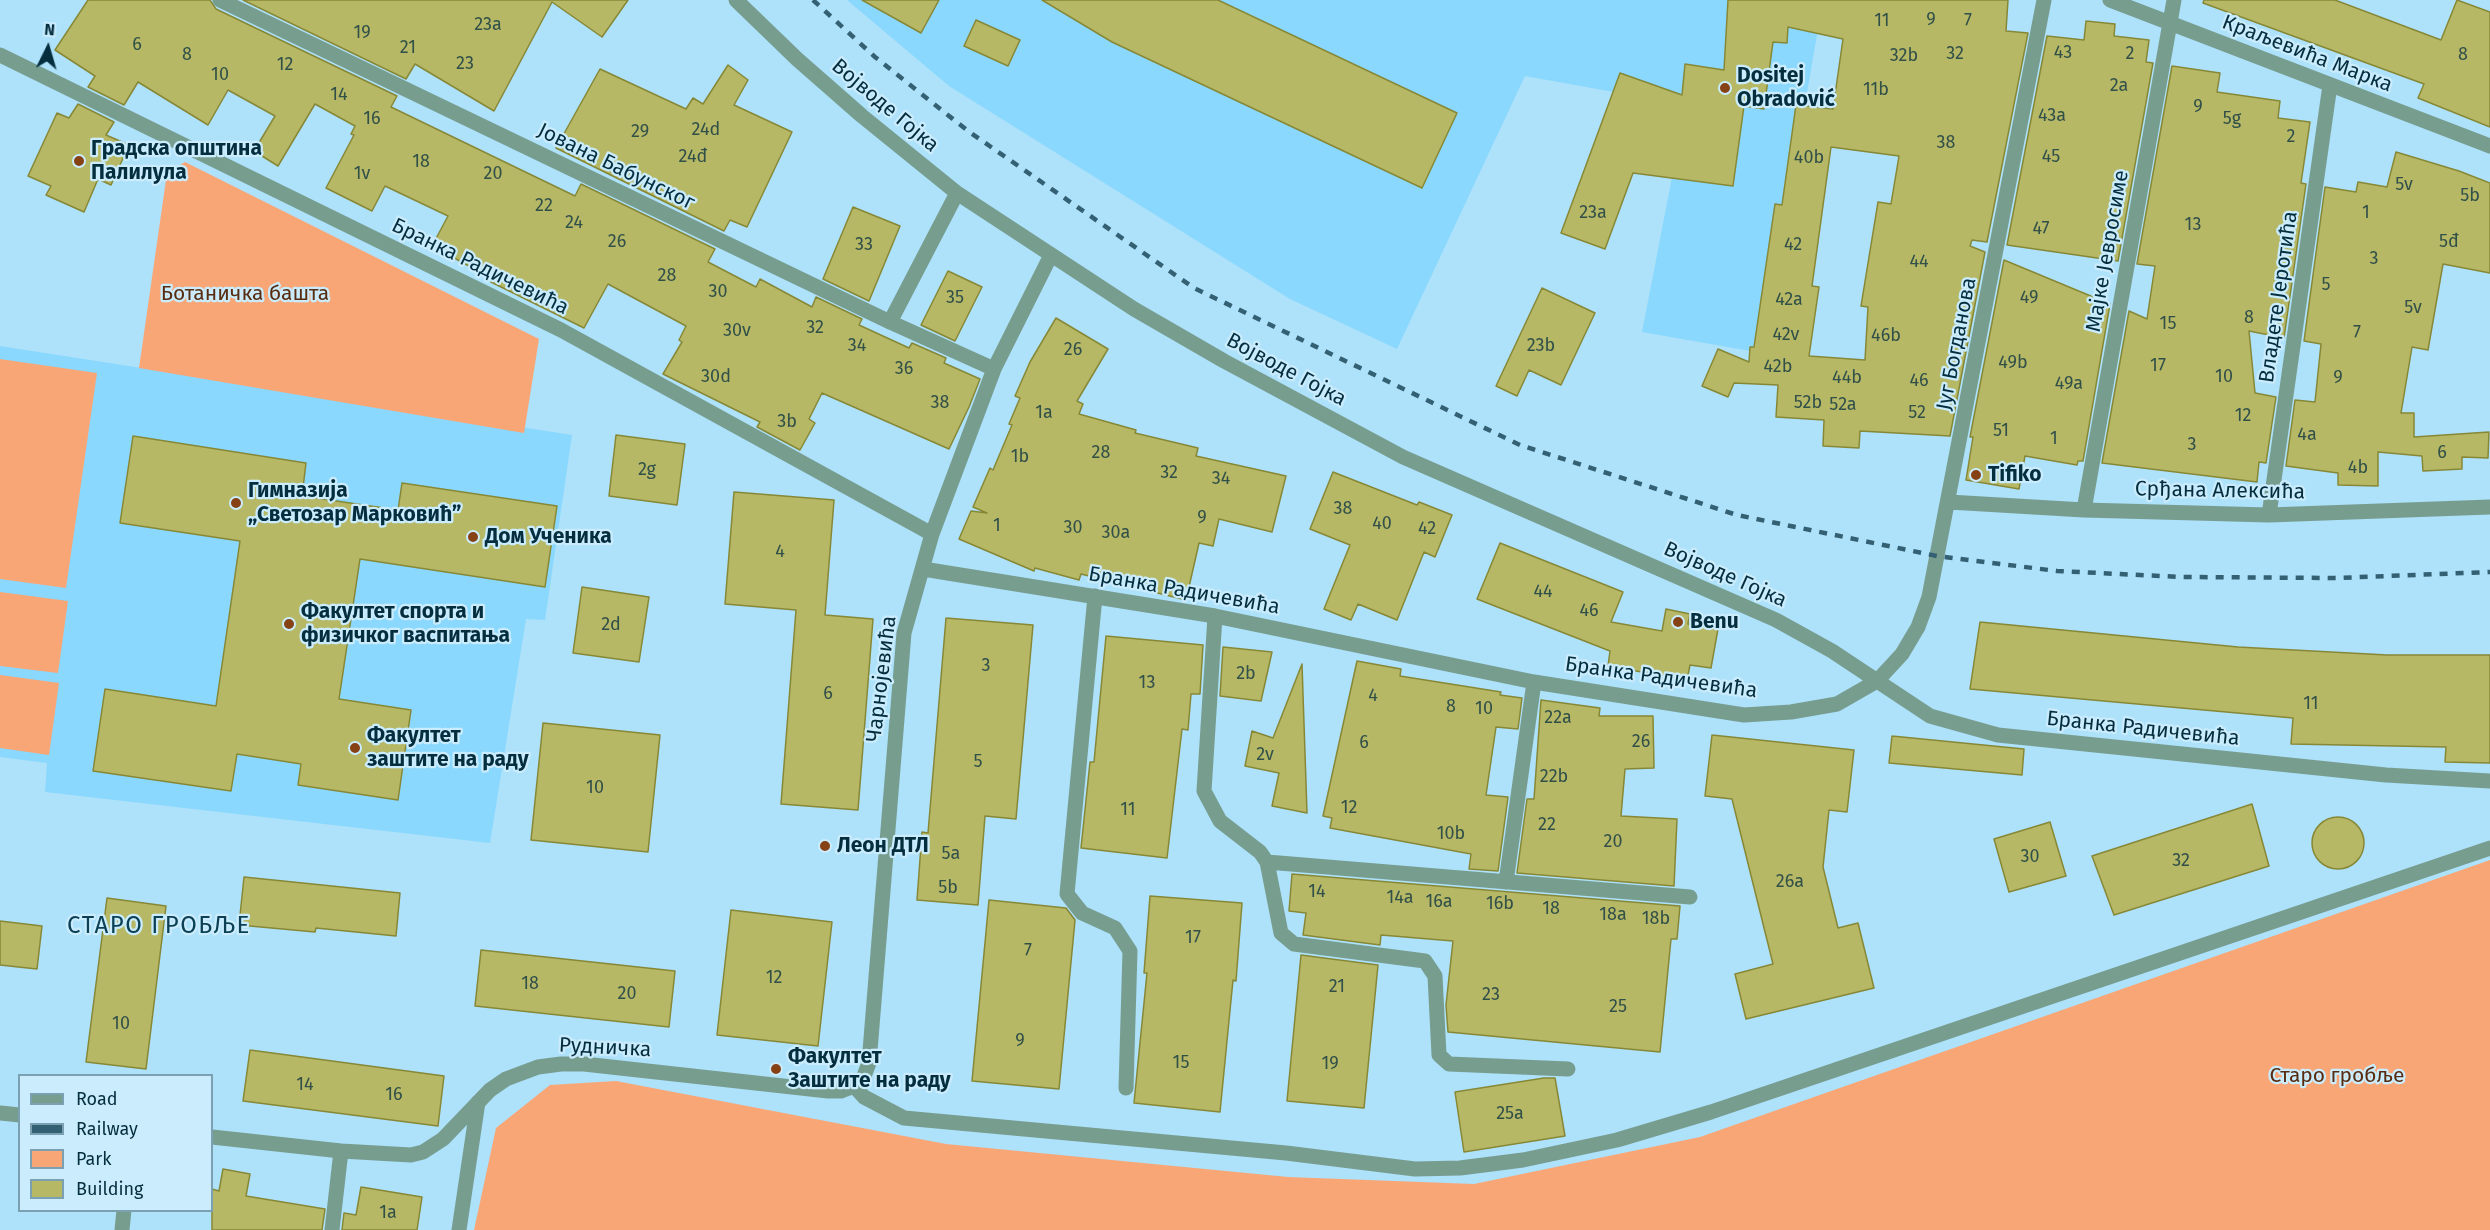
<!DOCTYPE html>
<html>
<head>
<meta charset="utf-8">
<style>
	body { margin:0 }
	#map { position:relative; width:2490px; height:1230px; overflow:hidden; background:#aee1fa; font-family:"Fira Sans",sans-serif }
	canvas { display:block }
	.legend { position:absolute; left:18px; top:1074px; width:195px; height:138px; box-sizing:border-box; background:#caecfd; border:2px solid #7ba0b1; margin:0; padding:8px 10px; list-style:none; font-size:18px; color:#042e3e }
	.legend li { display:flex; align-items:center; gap:12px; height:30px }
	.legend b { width:30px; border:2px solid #7ba0b1 }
	.north { position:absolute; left:18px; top:18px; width:60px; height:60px; -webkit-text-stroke:4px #caecfd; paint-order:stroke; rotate:5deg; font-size:16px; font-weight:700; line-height:24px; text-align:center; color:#042e3e }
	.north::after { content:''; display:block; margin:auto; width:21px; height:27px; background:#042e3e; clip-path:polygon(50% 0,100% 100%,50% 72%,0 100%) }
</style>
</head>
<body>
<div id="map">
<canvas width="2490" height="1230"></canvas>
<ul class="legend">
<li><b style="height:8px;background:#779d8f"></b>Road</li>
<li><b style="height:8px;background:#346073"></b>Railway</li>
<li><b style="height:16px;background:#f9a677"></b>Park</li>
<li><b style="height:16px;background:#b7b866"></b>Building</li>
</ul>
<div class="north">N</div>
</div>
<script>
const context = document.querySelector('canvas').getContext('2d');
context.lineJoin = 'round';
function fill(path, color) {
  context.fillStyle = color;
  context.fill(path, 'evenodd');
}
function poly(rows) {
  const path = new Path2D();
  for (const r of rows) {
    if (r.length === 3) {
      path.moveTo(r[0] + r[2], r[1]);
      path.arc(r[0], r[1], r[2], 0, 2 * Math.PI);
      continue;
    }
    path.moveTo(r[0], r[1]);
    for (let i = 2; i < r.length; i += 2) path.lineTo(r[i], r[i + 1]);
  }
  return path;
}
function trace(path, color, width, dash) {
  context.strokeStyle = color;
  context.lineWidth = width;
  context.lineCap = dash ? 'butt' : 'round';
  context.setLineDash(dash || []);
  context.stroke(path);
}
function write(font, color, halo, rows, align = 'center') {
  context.font = font + ' "Fira Sans",sans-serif';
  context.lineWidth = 4.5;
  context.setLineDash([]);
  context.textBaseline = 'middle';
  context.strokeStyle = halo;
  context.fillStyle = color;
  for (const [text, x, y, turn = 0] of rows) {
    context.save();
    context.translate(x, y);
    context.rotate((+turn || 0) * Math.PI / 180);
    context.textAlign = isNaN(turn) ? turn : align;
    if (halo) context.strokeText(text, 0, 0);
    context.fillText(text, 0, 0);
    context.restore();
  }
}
fill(poly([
	[847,0,1823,0,1762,353,1642,332,1686,105,1525,76,1397,349,1290,299,949,86],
	[0,346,572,435,545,620,526,619,490,843,45,792,47,763,0,757]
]), '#8ad8fd');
fill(poly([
	[185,162,539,339,524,433,139,368,167,173],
	[0,359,97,373,66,588,0,579],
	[0,592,68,601,58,673,0,666],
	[0,675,59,683,49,755,0,748],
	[2490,860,2490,1230,474,1230,496,1128,550,1085,616,1081,946,1144,1288,1177,1474,1184,1700,1137]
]), '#f9a677');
const building = poly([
	[88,0,210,0,216,9,397,96,391,107,575,196,581,184,715,249,708,262,756,287,760,279,812,307,816,297,862,319,859,325,909,348,912,343,946,358,944,363,980,379,969,407,949,449,822,393,809,419,815,423,800,450,757,427,760,422,663,374,682,342,679,340,686,326,608,284,584,328,491,282,493,279,432,246,448,216,385,186,372,211,326,188,354,135,351,134,355,126,315,104,278,166,254,151,275,116,228,90,208,125,138,82,124,105,88,87,95,76,55,50,88,0],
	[243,0,628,0,602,37,552,2,494,111,415,64,406,79,243,0],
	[862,0,939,0,921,33,862,0],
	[1042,0,1218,0,1457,113,1422,188,1112,42,1042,0],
	[1728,0,2008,0,2006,31,2028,33,1987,242,1972,240,1970,246,1985,252,1950,436,1860,431,1859,448,1823,446,1824,420,1776,417,1778,385,1734,383,1728,397,1702,386,1718,349,1749,362,1750,347,1754,347,1775,204,1782,205,1796,105,1833,109,1843,39,1788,27,1787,43,1773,42,1764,109,1744,106,1733,186,1633,173,1605,249,1561,233,1620,73,1682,95,1685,64,1724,70,1728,0],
	[1831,147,1899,156,1891,204,1878,202,1861,306,1868,307,1865,360,1809,356,1819,287,1812,286,1831,147],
	[2204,0,2335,0,2441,40,2457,0,2490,12,2490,127,2418,98,2424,84,2203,3,2204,0],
	[976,20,1020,40,1008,66,964,46,976,20],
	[2086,21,2115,24,2114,36,2149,40,2146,62,2153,63,2118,261,2007,245,2047,36,2084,40,2086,21],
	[728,65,748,80,734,105,792,132,747,227,730,220,724,231,556,148,600,69,686,109,693,98,703,104,728,65],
	[2172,66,2220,73,2217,92,2280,101,2278,118,2310,122,2301,183,2306,184,2284,338,2249,331,2255,393,2276,397,2266,463,2259,462,2257,482,2102,463,2129,311,2147,319,2155,266,2137,264,2172,66],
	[78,104,114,122,106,135,129,145,111,185,98,179,84,212,46,195,51,186,28,176,57,113,69,118,78,104],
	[2396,152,2459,171,2490,183,2490,273,2443,264,2428,350,2412,347,2401,413,2414,413,2414,437,2489,432,2488,458,2462,457,2462,469,2423,471,2422,456,2378,452,2378,486,2338,485,2338,473,2286,466,2295,400,2315,402,2321,344,2304,341,2325,187,2356,192,2358,182,2387,187,2396,152],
	[853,207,900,226,869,301,823,279,853,207],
	[2004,260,2110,304,2083,461,2078,461,2077,465,2025,456,2019,489,1966,480,1973,437,1970,437,2004,260],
	[948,271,982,287,955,341,921,325,948,271],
	[1542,288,1595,313,1561,385,1529,370,1517,396,1496,386,1542,288],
	[1056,318,1108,349,1077,401,1083,404,1079,414,1136,430,1135,433,1198,448,1196,456,1286,476,1272,532,1219,519,1213,546,1199,543,1186,600,1081,574,1079,580,1035,568,1034,571,959,539,971,511,987,513,973,507,990,468,993,470,1012,425,1009,424,1020,398,1015,396,1030,362,1056,318],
	[616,435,685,444,677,505,609,496,616,435],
	[133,436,306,463,302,496,398,510,402,483,557,506,545,587,360,559,339,699,411,710,398,800,298,785,301,764,237,754,231,791,93,771,105,689,216,706,240,541,120,523,133,436],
	[1333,472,1417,505,1419,502,1452,515,1435,557,1424,552,1397,620,1358,604,1351,620,1324,609,1350,545,1310,529,1333,472],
	[734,492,834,500,825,615,873,619,858,810,781,804,796,610,725,604,734,492],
	[1500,543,1623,592,1611,622,1662,631,1666,609,1690,614,1688,624,1718,629,1711,668,1690,665,1687,680,1608,666,1610,651,1477,599,1500,543],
	[582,587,649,597,639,662,573,653,582,587],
	[946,618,1033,625,1016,819,985,816,978,905,917,900,922,832,928,833,946,618],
	[1980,622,2238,647,2387,655,2490,655,2490,763,2445,762,2446,747,2291,744,2293,718,1970,689,1980,622],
	[1106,636,1203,645,1200,694,1191,694,1188,730,1182,729,1167,858,1081,848,1090,762,1094,762,1106,636],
	[1223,647,1272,652,1261,701,1220,696,1223,647],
	[1357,661,1401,669,1400,676,1501,692,1500,695,1522,698,1518,729,1496,727,1486,795,1508,797,1498,871,1469,869,1471,854,1330,828,1332,818,1323,816,1357,661],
	[1302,664,1307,813,1272,806,1279,773,1245,766,1252,731,1273,738,1302,664],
	[1541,700,1600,708,1599,716,1653,716,1654,768,1625,769,1621,816,1677,819,1674,886,1517,873,1527,799,1534,799,1541,700],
	[543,723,660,735,648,852,531,840,543,723],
	[1712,735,1854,750,1847,812,1829,810,1823,867,1838,928,1858,923,1874,988,1746,1019,1735,974,1773,964,1732,799,1705,796,1712,735],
	[1892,736,2024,749,2022,775,1889,763,1892,736],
	[2252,804,2269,866,2114,915,2092,856,2252,804],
	[2338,843,26],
	[2050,822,2066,876,2009,892,1994,839,2050,822],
	[1292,874,1680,906,1677,939,1671,939,1660,1052,1448,1032,1446,1005,1453,941,1381,935,1380,945,1303,935,1306,913,1289,911,1292,874],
	[244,877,400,893,396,936,316,928,315,932,239,925,244,877],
	[1150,896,1242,903,1236,981,1233,980,1220,1112,1134,1103,1147,973,1144,973,1150,896],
	[107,898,166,906,146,1069,86,1062,107,898],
	[989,900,1066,908,1075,920,1059,1089,972,1081,989,900],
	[731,910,832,922,818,1046,717,1035,731,910],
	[0,921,42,926,37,969,0,965,0,921],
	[481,950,675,971,669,1027,475,1006,481,950],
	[1301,955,1378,965,1364,1108,1287,1101,1301,955],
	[250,1050,444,1076,438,1126,243,1101,250,1050],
	[1544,1078,1555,1078,1565,1136,1464,1152,1455,1092,1544,1078],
	[223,1169,250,1174,246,1196,325,1209,322,1230,212,1230,212,1189,219,1191,223,1169],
	[361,1187,422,1197,417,1230,342,1230,344,1213,356,1215,361,1187]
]);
fill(building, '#b7b866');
trace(building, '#878836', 1.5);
trace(poly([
	[220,0,890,322,994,369],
	[736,0,797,59,862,116,957,193,1134,309,1224,361,1403,457,1776,620,1832,651,1930,716,1998,735,2386,775,2490,781],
	[2110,0,2490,146],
	[0,55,561,330,932,534],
	[890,322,957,193],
	[1949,502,2084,510,2269,515,2490,507],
	[2084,510,2174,0],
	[2269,515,2330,85],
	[923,569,1215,616,1534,682,1744,715,1791,712,1837,704,1877,681,1902,654,1918,627,1929,597,2044,0],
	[1095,596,1067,894,1082,913,1115,928,1130,951,1126,1088],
	[1215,616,1204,791,1220,821,1260,852,1267,862,1281,933,1294,944,1425,961,1435,976,1439,1055,1449,1064,1568,1069],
	[1267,862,1690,897],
	[1506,882,1534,682],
	[854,1086,864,1097,904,1118,1286,1153,1415,1169,1460,1168,1523,1160,1617,1140,1711,1112,2490,848],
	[0,1113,20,1115],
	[212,1137,341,1151,411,1155,423,1152,443,1139,490,1090,506,1079,538,1067,561,1064,584,1064,828,1091,841,1091,854,1086,864,1076,869,1063,904,633,932,534,994,369,1051,255],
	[122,1230,124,1210],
	[332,1230,341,1151],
	[459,1230,478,1102]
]), '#779d8f', 15);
trace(poly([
	[813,0,875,57,968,131,1194,288,1520,445,1737,515,1937,556,2057,571,2182,577,2337,578,2490,572]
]), '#346073', 4.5, [8, 8]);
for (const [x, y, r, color] of [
	[1725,88,6,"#864215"],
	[79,161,6,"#864215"],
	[1976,475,6,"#864215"],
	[236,503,6,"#864215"],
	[473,537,6,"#864215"],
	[1678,622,6,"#864215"],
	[289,624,6,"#864215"],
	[355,748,6,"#864215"],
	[825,846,6,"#864215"],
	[776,1069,6,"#864215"]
]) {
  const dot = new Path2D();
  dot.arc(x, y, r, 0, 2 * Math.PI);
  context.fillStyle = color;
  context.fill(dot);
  trace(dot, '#caecfd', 2);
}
write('18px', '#315048', null, [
	["9",1931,20],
	["11",1882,21],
	["7",1968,21],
	["23a",488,25],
	["19",362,33],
	["6",137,45],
	["21",408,48],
	["43",2063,53],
	["32",1955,54],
	["2",2130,54],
	["8",187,55],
	["8",2463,55],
	["32b",1904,56],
	["23",465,64],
	["12",285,65],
	["10",220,75],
	["2a",2119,86],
	["11b",1876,90],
	["14",339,95],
	["9",2198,107],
	["43a",2052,116],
	["16",372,119],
	["5g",2232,119],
	["24d",706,130],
	["29",640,132],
	["2",2291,137],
	["38",1946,143],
	["24đ",693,157],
	["45",2051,157],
	["40b",1809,158],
	["18",421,162],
	["1v",362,174],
	["20",493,174],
	["5v",2404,185],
	["5b",2470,196],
	["22",544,206],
	["23a",1593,213],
	["1",2366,213],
	["24",574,223],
	["13",2193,225],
	["47",2041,229],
	["26",617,242],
	["5đ",2449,242],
	["33",864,245],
	["42",1793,245],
	["3",2374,259],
	["44",1919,262],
	["28",667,276],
	["5",2326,285],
	["30",718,292],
	["35",955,298],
	["49",2029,298],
	["42a",1789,300],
	["5v",2413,308],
	["8",2249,318],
	["15",2168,324],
	["32",815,328],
	["30v",737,331],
	["7",2357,333],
	["42v",1786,335],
	["46b",1886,336],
	["34",857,346],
	["23b",1541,346],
	["26",1073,350],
	["49b",2013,363],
	["17",2158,366],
	["42b",1778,367],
	["36",904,369],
	["30d",716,377],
	["10",2224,377],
	["44b",1847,378],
	["9",2338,378],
	["46",1919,381],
	["49a",2069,384],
	["38",940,403],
	["52b",1808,403],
	["52a",1843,405],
	["1a",1044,413],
	["52",1917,413],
	["12",2243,416],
	["3b",787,422],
	["51",2001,431],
	["4a",2307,435],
	["1",2054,439],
	["3",2192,445],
	["28",1101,453],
	["6",2442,453],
	["1b",1020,457],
	["4b",2358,468],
	["2g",647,470],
	["32",1169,473],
	["34",1221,479],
	["38",1343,509],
	["9",1202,518],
	["40",1382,524],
	["1",997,526],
	["30",1073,528],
	["42",1427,529],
	["30a",1116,533],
	["4",780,552],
	["44",1543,592],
	["46",1589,611],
	["2d",611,625],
	["3",986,666],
	["2b",1246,674],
	["13",1147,683],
	["6",828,694],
	["4",1373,696],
	["11",2311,704],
	["8",1451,707],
	["10",1484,709],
	["22a",1558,718],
	["26",1641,742],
	["6",1364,743],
	["2v",1265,755],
	["5",978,762],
	["22b",1554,777],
	["10",595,788],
	["12",1349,808],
	["11",1128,810],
	["22",1547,825],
	["10b",1451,834],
	["20",1613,842],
	["5a",951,854],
	["30",2030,857],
	["32",2181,861],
	["26a",1790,882],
	["5b",948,888],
	["14",1317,892],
	["14a",1400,898],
	["16a",1439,902],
	["16b",1500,904],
	["18",1551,909],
	["18a",1613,915],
	["18b",1656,919],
	["17",1193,938],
	["7",1028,951],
	["12",774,978],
	["18",530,984],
	["21",1337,987],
	["20",627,994],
	["23",1491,995],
	["25",1618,1007],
	["10",121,1024],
	["9",1020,1041],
	["15",1181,1063],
	["19",1330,1064],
	["14",305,1085],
	["16",394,1095],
	["25a",1510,1114],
	["1a",388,1213]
]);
write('21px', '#042e3e', '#caecfd', [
	["Краљевића Марка",2307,54,21],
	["Војводе Гојка",885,106,40],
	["Јована Бабунског",616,167,26],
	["Мајке Јевросиме",2108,251,-80],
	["Бранка Радичевића",480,267,26],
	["Владете Јеротића",2279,297,-82],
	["Југ Богданова",1957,344,-79],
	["Војводе Гојка",1286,370,28],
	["Срђана Алексића",2220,491,1],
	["Војводе Гојка",1725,575,24],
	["Бранка Радичевића",1184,591,10],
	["Бранка Радичевића",1661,678,8],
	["Чарнојевића",882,679,-83],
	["Бранка Радичевића",2143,729,6],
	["Рудничка",605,1048,3]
]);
write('bold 21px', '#042e3e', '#caecfd', [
	["Dositej",1737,76],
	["Obradović",1737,100],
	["Градска општина",91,149],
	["Палилула",91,173],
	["Tifiko",1988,475],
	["Гимназија",248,491],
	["„Светозар Марковић”",248,515],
	["Дом Ученика",485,537],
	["Факултет спорта и",301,612],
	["физичког васпитања",301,636],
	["Benu",1690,622],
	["Факултет",367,736],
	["заштите на раду",367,760],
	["Леон ДТЛ",837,846],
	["Факултет",788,1057],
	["Заштите на раду",788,1081]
], 'left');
write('21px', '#582c10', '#caecfd', [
	["Ботаничка башта",245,294],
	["Старо гробље",2337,1076]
]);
context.letterSpacing = '1.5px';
write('24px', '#0b4055', '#caecfd', [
	["СТАРО ГРОБЉЕ",159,926]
]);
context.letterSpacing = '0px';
</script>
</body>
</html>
